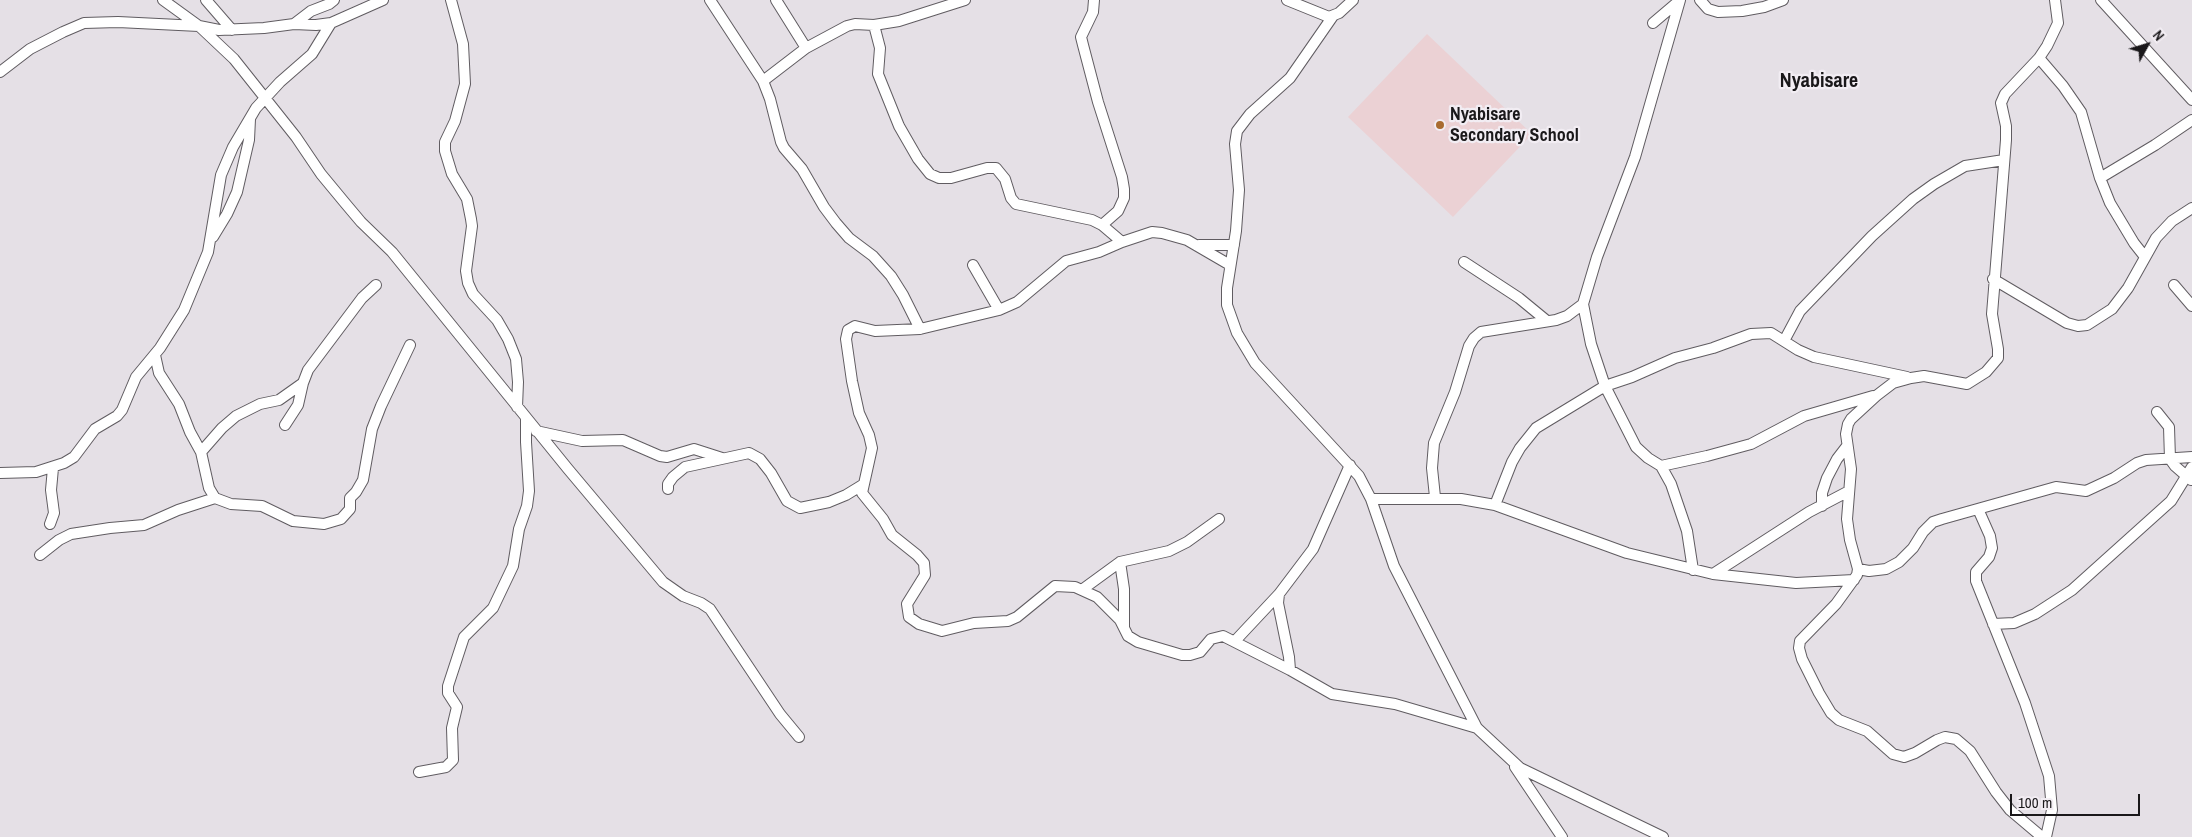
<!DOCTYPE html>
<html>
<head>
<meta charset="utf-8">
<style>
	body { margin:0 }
	#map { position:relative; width:2192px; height:837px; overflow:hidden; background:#e5e0e6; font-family:"Archivo Narrow",sans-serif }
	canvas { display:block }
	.north { position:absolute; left:2122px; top:20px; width:50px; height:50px; -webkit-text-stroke:4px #f2edf3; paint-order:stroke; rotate:51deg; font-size:14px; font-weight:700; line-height:20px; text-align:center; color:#1a181a }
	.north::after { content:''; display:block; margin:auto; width:18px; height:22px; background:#1a181a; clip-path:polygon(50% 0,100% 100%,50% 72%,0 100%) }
	.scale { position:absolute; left:2010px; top:794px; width:130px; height:22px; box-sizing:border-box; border:2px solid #1a181a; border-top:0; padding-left:6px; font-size:15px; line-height:18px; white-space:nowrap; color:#1a181a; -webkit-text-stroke:4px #f2edf3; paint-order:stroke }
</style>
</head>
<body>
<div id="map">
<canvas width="2192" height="837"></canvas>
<div class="north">N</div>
<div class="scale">100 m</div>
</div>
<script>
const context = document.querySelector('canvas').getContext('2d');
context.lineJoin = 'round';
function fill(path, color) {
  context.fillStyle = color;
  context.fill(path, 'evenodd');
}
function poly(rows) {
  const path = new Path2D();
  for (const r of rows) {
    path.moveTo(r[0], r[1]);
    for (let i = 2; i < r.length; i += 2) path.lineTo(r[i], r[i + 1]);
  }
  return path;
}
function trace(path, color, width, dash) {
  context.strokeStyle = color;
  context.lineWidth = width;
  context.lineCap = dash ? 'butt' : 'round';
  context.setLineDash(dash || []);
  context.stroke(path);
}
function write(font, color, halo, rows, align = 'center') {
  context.font = font + ' "Archivo Narrow",sans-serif';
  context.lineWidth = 4.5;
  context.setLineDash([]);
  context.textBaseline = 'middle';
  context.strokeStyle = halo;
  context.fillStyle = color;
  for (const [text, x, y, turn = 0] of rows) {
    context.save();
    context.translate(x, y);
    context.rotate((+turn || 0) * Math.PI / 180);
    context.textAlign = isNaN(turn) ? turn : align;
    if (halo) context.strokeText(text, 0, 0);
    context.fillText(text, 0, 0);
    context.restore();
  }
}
fill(poly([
	[1427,34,1532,134,1453,217,1348,117]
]), '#ebd1d4');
const minor = poly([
	[163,0,199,26,234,59,296,137,321,174,345,203,361,222,392,252,568,469,663,582,683,596,701,603,710,609,780,714,799,737],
	[206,0,232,30],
	[451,0,463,44,465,84,455,121,445,142,445,151,452,174,467,199,471,219,472,226,466,271,468,283,473,294,497,320,508,339,516,359,518,382,517,407],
	[710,0,763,81,770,99,781,142,784,148,802,169,824,207,836,223,849,238,873,256,891,276,903,295,920,329],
	[776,0,806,48],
	[1094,0,1093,12,1081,37,1083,45,1098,102,1122,177,1124,189,1124,198,1118,211,1102,225],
	[1287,0,1329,17,1339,13,1353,0],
	[1700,0,1708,9,1718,12,1742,11,1764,7,1783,0],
	[2101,0,2192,100],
	[1333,16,1290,78,1250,114,1237,131,1235,144,1239,190,1236,231,1227,288,1227,305,1237,333,1255,363,1359,476,1371,499,1394,566,1477,728],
	[1653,23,1679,1],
	[294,24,311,11,329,4,334,0],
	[874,25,880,48,878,74,899,126,918,159,930,174,939,178,951,178,987,168,996,168,1005,179,1011,198,1016,204,1092,220,1102,225,1122,242],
	[2039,58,2063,86,2081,112,2100,178,2110,203,2134,243,2145,257],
	[0,72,30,49,63,32,84,23,118,22,199,26,219,30,264,28,294,24,316,25,331,23,383,0],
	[763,81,806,48,847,26,855,24,874,25,899,21,965,0],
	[2100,178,2155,145,2192,120],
	[213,237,227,214,237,192,249,140,250,119],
	[1199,245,1234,245],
	[1464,262,1519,298,1547,321],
	[973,265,999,310],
	[1230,265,1187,240,1162,233,1152,232,1122,242,1099,252,1066,261,1017,302,999,310,920,329,875,331,855,326,848,330,846,339,852,381,859,413,869,435,872,448,862,493,883,519,892,535,917,555,924,563,925,575,907,604,909,617,919,624,942,631,974,623,1008,621,1017,617,1055,586,1075,587,1097,597,1120,620,1128,636,1138,642,1182,655,1190,655,1200,652,1211,639,1223,636,1290,670,1332,694,1395,704,1477,728,1520,768,1663,837],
	[1993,279,2067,323,2078,326,2087,325,2112,309,2128,288,2156,238,2172,221,2192,208],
	[2174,285,2192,306],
	[1583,304,1591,344,1605,386,1636,447,1648,458,1661,466,1671,484,1687,531,1693,570],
	[1784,341,1800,311,1872,236,1913,199,1934,184,1965,166,2004,160],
	[155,355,159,373,179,404,190,432,201,452,209,488,215,498,231,504,262,506,293,521,324,524,341,519,350,509,350,498,356,492,363,480,372,429,381,406,410,345],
	[2157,412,2169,427,2170,459,2175,466,2191,480],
	[285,425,298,405,303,383,308,370,362,298,376,285],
	[536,431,582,441,623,440,660,456,667,457,694,449,722,458],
	[201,452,222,428,236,416,260,404,279,400,303,383],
	[1661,466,1707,456,1751,444,1804,416,1873,396],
	[0,473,36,472,64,463,74,457,95,429,117,416,122,410,136,377,160,348,184,310,208,252,221,175,233,147,256,108,280,82,312,54,331,23],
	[668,489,668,484,673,477,685,467,749,453,760,459,771,473,787,501,800,508,829,502,846,495,864,484],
	[1435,497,1432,468,1434,443,1455,392,1469,346,1474,338,1481,332,1556,320,1567,316,1583,304,1597,257,1635,157,1680,0],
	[1371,499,1461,499,1495,505,1627,553,1713,574,1796,583,1854,580],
	[1495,505,1512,462,1520,448,1536,428,1605,386,1632,377,1675,358,1713,348,1751,334,1771,333,1798,350,1814,357,1907,377],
	[1822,506,1822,493,1827,478,1837,459,1847,446],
	[1978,509,1990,536,1992,548,1989,557,1976,572,1976,581,2025,703,2049,776,2052,810,2046,837],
	[50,524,54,513,51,490,53,468],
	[40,555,59,540,71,534,110,528,144,525,178,510,215,498],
	[1120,562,1124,589,1124,627],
	[1858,569,1869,571,1886,569,1899,562,1913,548,1923,532,1933,522,1942,519,2056,487,2086,491,2114,478,2137,463,2146,460,2192,457],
	[1713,574,1809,512,1849,491],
	[1083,589,1120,562,1169,551,1187,542,1219,519],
	[1993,624,2014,623,2035,614,2072,590,2171,501,2192,467],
	[1235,641,1279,594],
	[1290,670,1289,657,1278,603,1279,594,1313,549,1350,465],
	[1515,767,1562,837],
	[419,772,446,767,453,760,452,728,457,707,448,693,448,686,464,637,493,608,513,566,519,529,527,506,529,491,526,442,526,418],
	[2042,837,2010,810,1996,792,1970,751,1956,739,1945,737,1937,740,1915,753,1904,757,1893,754,1867,731,1839,720,1831,713,1819,693,1802,659,1799,648,1800,641,1836,604,1857,575,1858,569,1850,540,1847,519,1851,469,1846,434,1848,424,1851,419,1876,396,1893,383,1911,378,1924,376,1967,384,1986,372,1998,358,1998,349,1992,314,2006,140,2006,126,2001,103,2005,94,2039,58,2047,46,2058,23,2055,0]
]);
trace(minor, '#605c61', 12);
trace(minor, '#fff', 10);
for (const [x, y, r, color] of [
	[1440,125,5,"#a96b30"]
]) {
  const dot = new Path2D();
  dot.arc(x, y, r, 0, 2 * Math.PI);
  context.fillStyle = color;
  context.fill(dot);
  trace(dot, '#f2edf3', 2);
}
write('bold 18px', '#1a181a', '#f2edf3', [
	["Nyabisare",1450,115],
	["Secondary School",1450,136]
], 'left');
write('bold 20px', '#1a181a', '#f2edf3', [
	["Nyabisare",1819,82]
]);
</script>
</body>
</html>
